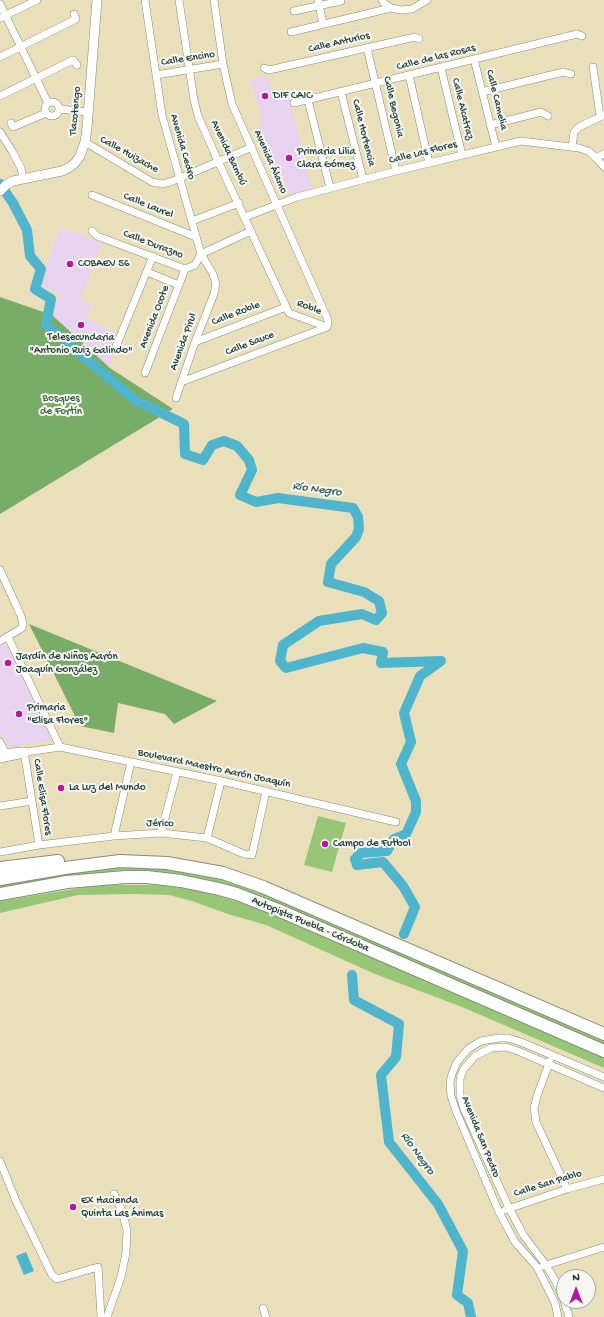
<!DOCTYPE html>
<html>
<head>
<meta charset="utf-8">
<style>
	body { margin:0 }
	#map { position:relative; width:604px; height:1317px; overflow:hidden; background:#e9e0bb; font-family:"Gochi Hand",sans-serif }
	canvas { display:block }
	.north { position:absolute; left:556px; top:1269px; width:40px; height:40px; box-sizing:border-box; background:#f6f6f2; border:1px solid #a0aca6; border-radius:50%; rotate:0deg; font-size:11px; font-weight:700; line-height:16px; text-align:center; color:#1f3d34 }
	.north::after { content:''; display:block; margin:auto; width:14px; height:18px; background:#b5179e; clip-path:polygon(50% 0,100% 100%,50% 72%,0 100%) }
</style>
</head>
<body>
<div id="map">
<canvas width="604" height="1317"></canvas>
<div class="north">N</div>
</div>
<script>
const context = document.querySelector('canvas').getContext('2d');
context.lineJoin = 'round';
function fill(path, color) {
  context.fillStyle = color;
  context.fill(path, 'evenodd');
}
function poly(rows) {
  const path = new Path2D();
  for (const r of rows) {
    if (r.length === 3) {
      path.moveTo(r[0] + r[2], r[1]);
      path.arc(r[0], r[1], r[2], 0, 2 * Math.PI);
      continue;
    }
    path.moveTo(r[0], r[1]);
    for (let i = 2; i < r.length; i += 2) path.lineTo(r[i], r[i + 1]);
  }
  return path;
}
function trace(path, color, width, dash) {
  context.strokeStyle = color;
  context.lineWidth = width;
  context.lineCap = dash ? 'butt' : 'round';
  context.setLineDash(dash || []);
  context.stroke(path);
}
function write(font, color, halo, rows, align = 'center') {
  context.font = font + ' "Gochi Hand",sans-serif';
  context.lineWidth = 4;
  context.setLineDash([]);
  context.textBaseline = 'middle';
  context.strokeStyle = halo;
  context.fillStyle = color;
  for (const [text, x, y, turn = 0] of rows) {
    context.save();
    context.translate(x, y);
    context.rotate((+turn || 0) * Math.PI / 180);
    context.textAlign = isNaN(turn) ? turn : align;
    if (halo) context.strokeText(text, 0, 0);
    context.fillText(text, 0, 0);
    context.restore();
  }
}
fill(poly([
	[267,75,273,96,277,97,288,94,312,189,291,195,259,126,262,117,250,80],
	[61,227,102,243,80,300,92,305,86,318,113,332,110,368,52,315,59,293,38,286],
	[5,643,24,681,51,740,8,747,0,732,0,695,1,694,0,692,0,645]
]), '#e7d2ef');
fill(poly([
	[318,816,346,823,332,872,304,865],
	[144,866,201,872,257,889,604,1038,604,1047,253,896,166,875,0,891,0,884,99,867],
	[112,885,154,885,186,888,201,891,252,906,319,934,604,1058,604,1068,462,1007,375,974,266,925,228,914,192,901,169,895,134,894,78,895,0,913,0,901,86,887]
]), '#97c776');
fill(poly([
	[0,297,52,315,110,368,173,409,0,514],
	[29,624,217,701,174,724,165,714,118,703,114,733,80,726]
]), '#79ac67');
fill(poly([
	[26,1252,34,1271,24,1275,16,1256]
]), '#4eb5cc');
trace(poly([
	[0,184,13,203,27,230,30,256,41,269,35,289,51,299,46,325,135,400,184,424,185,454,203,460,212,445,224,441,237,446,249,460,252,470,240,495,256,502,278,498,353,508,358,517,359,529,356,537,331,564,328,582,364,592,379,601,382,613,376,620,362,614,319,621,283,645,280,661,286,668,363,648,383,652,381,663,441,661,420,676,404,713,411,742,401,764,416,801,416,812,406,834,394,839,387,851,361,853,355,859,357,865,383,862,403,886,415,907,404,934],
	[352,975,354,1000,399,1024,396,1057,381,1075,389,1142,438,1204,463,1251,457,1295,468,1303,471,1317]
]), '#4eb5cc', 10);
const street = poly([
	[145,0,162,115,201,254,213,274,216,284,214,294,195,342,176,398],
	[179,0,194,100,198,116,218,161,289,313,327,327],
	[214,0,223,64,232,104,328,320,327,327],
	[318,0,323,24],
	[382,0,384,3,391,8,401,10,412,9,427,0],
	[0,4,48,103],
	[294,11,341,1],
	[0,18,37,0],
	[291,32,391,8],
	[367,48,396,171],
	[0,57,76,19,74,14],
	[474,59,496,147],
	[593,67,600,116],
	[264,68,269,70,415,37,419,39],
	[441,68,462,155],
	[156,75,223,64],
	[409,75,429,163],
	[341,92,363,179],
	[482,92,563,72,571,74],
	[0,96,73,60,77,65],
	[308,100,330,188],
	[52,109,7],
	[294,103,577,34,582,36],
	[59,109,88,112],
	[11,123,13,127,46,113],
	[490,125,541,112,548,116],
	[0,132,12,151,21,168,23,178],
	[85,142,152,182,162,184,170,182,180,178,252,147],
	[572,147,574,132,579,127,604,115],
	[596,158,604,154],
	[92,195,196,237],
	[245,217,297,197,396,171,521,141,579,148,588,151,596,158,604,167],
	[192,221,239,203],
	[92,231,97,236,185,269,195,265,201,254,251,231],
	[147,272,179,285],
	[195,342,286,307],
	[115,349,153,256],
	[145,373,185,269],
	[181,382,327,327],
	[0,570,21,616,23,624,22,628,0,641],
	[8,637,60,747],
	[0,742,7,756],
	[24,751,39,845],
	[0,753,23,751],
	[0,759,24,754,27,752,60,747,226,782,396,822],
	[0,806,32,801],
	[161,833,177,772],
	[114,836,131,762],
	[207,838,221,781],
	[0,852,39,845,114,836,161,833,207,838,244,854,252,855,266,791],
	[550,1061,538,1093,534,1108,536,1122,567,1189],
	[0,1161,16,1201,52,1275,57,1279,98,1267,101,1317],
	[505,1210,567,1189,604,1179],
	[543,1266,604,1247],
	[564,1300,556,1282,546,1265,524,1236,509,1208,464,1109,460,1096,460,1079,463,1070,475,1056,491,1048,506,1047,518,1051,604,1088],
	[564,1301,569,1317],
	[263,1308,266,1317],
	[107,1317,121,1277,126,1253,127,1230,122,1211,114,1194],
	[558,1317,555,1303,537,1267,515,1242,499,1212,456,1111,451,1096,450,1082,452,1074,457,1062,468,1049,481,1041,499,1038,508,1038,521,1042,604,1077]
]);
const secondary = poly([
	[0,191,6,185,13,181,62,171,70,167,75,163,80,156,85,142,87,128,97,0]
]);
const highway = poly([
	[0,868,58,861],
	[0,879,65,868,120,861,167,863,223,873,263,887,604,1034],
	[0,894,67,882,126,877,147,877,181,881,219,889,237,894,278,910,604,1051]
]);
trace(street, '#848e78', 8);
trace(secondary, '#848e78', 10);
trace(highway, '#848e78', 14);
trace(street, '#fff', 7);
trace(secondary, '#fff', 9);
trace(highway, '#fff', 12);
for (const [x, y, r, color] of [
	[265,96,4,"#b5179e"],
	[289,158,4,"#b5179e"],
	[70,264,4,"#b5179e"],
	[81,325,4,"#b5179e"],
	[8,663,4,"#b5179e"],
	[19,714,4,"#b5179e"],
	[61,788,4,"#b5179e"],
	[325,844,4,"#b5179e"],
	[73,1207,4,"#b5179e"]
]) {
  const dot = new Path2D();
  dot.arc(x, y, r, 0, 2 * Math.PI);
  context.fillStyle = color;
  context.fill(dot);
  trace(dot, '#f6f6f2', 1.5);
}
write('11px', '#1f3d34', '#f6f6f2', [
	["Calle Anturios",339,43,-13],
	["Calle de las Rosas",436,58,-14],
	["Calle Encino",188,59,-9],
	["Calle Camelia",496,100,76],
	["Calle Begonia",393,107,77],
	["Calle Alcatraz",462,109,76],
	["Tlacotengo",76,111,-85],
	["Calle Hortencia",363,133,76],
	["Avenida Cedro",182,147,74],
	["Avenida Bambú",228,153,65],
	["Calle Las Flores",423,153,-14],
	["Calle Huizache",129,155,29],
	["Avenida Álamo",270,162,66],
	["Calle Laurel",148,206,22],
	["Calle Durazno",153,245,21],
	["Roble",309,308,21],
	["Calle Roble",236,314,-21],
	["Avenida Ocote",155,317,-69],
	["Avenida Pirul",184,342,-70],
	["Calle Sauce",250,344,-21],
	["Boulevard Maestro Aarón Joaquín",214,769,12],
	["Calle Elisa Flores",42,797,81],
	["Jérico",160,824,1],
	["Autopista Puebla - Córdoba",310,925,23],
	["Avenida San Pedro",480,1137,68],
	["Calle San Pablo",548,1184,-17]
]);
write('11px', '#1f3d34', '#f6f6f2', [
	["DIF CAIC",273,96],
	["Primaria Lilia",297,152],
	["Clara Gómez",297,165],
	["COBAEV 56",78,264],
	["Telesecundaria",81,338,"center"],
	["\"Antonio Ruiz Galindo\"",81,351,"center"],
	["Jardín de Niños Aarón",16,657],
	["Joaquín González",16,670],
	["Primaria",27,708],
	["\"Elisa Flores\"",27,721],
	["La Luz del Mundo",69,788],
	["Campo de Futbol",333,844],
	["Ex Hacienda",81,1201],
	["Quinta Las Ánimas",81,1214]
], 'left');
write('11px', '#3d6044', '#f6f6f2', [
	["Bosques",61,399],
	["de Fortín",61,412]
]);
write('italic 12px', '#2b5b5a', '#f6f6f2', [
	["Río Negro",317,490,8],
	["Río Negro",417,1154,54]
]);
</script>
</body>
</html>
